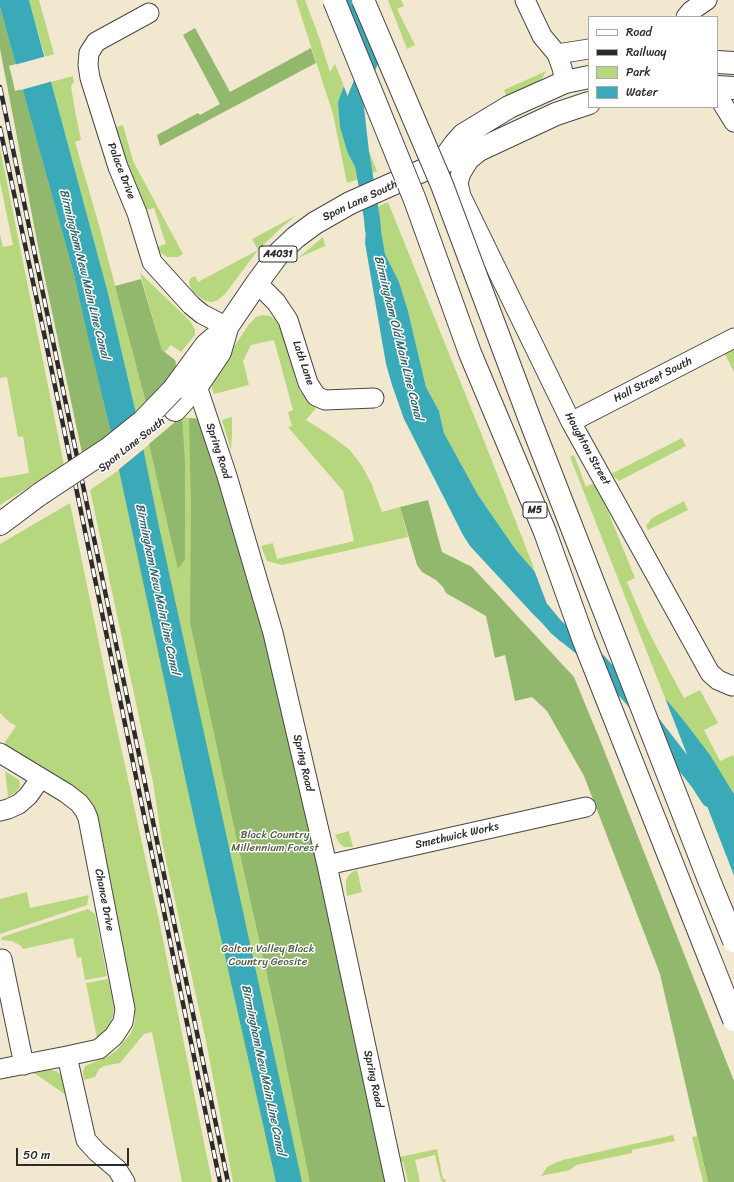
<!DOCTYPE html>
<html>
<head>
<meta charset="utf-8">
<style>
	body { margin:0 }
	#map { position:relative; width:734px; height:1182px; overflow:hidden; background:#f2e8d0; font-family:Sriracha,sans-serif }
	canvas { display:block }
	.legend { position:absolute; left:588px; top:16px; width:130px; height:92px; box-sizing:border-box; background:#fff; border:1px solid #aaa; margin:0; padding:5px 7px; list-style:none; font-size:12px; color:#2b2b2b }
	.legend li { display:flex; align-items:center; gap:8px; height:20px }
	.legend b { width:20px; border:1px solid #aaa }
	.scale { position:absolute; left:16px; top:1148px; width:113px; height:18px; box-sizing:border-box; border:2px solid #2b2b2b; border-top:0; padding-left:5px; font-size:12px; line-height:14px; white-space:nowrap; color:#2b2b2b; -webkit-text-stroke:3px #fff; paint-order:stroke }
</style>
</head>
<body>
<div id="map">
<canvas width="734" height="1182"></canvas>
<ul class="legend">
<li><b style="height:5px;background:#fff"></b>Road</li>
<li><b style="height:5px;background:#2b2b2b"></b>Railway</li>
<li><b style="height:11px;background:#b7d77e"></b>Park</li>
<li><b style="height:11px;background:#3aaab8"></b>Water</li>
</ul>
<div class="scale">50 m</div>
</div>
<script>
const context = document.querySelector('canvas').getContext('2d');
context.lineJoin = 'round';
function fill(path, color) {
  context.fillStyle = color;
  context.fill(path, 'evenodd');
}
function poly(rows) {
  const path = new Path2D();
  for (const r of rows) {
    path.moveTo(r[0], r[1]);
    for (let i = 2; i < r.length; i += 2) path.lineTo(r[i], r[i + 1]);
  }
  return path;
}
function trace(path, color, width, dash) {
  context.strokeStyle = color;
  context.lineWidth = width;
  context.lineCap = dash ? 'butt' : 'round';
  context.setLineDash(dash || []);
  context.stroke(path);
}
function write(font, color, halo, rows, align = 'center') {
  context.font = font + ' Sriracha,sans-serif';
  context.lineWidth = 3;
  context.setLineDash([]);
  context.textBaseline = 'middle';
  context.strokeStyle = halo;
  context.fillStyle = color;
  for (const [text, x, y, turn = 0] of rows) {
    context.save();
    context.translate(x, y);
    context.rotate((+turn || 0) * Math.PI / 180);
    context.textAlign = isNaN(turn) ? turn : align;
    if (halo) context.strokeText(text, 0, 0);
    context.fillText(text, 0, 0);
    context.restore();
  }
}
fill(poly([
	[29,0,39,0,54,54,45,57],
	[296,0,305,0,319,37,330,72,335,64,344,86,338,102,348,154,357,170,359,179,347,183,333,114],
	[388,0,401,0,404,6,397,9,415,45,407,49],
	[546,71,543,77,538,82,509,97,506,95,504,90],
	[73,76,74,82,71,86,75,111,81,140,75,142,102,236,146,403,136,413,108,293,51,82],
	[123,125,133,161,183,254,178,257,167,257,161,253,156,247,166,244,154,208,142,211,111,129],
	[367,146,377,171,370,174,367,159],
	[0,148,64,465,0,505,0,478,29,473,23,436,18,437,7,377,0,378,0,234,3,247,13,245,0,182],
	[388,202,481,433,536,573,516,550,478,495,444,433,439,411,426,387,408,311,399,282,385,254,377,207],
	[297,215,283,226,258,250,225,294,218,300,212,302,206,301,198,296,193,292,190,286,189,281,191,278,195,276,198,282,258,250,252,239],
	[323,237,325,246,298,258],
	[140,273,187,318,192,324,195,330,195,335,181,352,171,345,165,352,162,350],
	[262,315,270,316,276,320,281,326,286,336,295,378,299,390,306,399,316,408,306,420,330,435,350,450,362,466,372,485,382,512,400,507,408,537,282,565,267,561,261,546,273,543,277,559,354,541,343,491,288,427,292,426,288,412,293,410,274,340,251,345,243,361,249,385,214,394,212,389,212,380,249,324,256,317],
	[734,349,734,372,725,354],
	[182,417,198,419,201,430,386,1182,233,1182,206,1041,162,842,153,782,90,490,119,470,180,418],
	[232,417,232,434,231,450,222,420],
	[682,438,686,446,619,481,611,474],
	[574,455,586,487,596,482,635,578,627,582,645,624,656,646,684,698,700,690,718,723,704,730,720,761,733,755,734,758,734,794,728,784,681,717,665,698,570,457],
	[684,501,688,510,648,530,646,526,652,518],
	[70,503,113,711,159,920,212,1182,182,1182,152,1032,144,1034,120,1063,104,1066,99,1069,95,1077,84,1080,83,1072,85,1066,107,1057,116,1051,131,1033,134,1025,135,1019,128,974,98,822,6,747,5,742,16,726,9,722,0,713,0,544],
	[5,771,19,780,20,783,20,787,16,792,8,797],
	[349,831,353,847,344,847,340,844,335,835],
	[357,870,362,892,347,896,346,888,346,881,348,876,352,872],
	[27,892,30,908,89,895,87,905,0,934,0,899],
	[88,909,95,914,107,976,85,980,81,957,77,958,73,938,23,949,20,945,12,941,1,940,2,937],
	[108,979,113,1002,114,1009,113,1016,109,1025,105,1031,97,1038,86,983],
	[364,994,400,1157,437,1149,443,1179,445,1179,446,1182,443,1182,441,1180,435,1155,415,1160,420,1182,408,1182,403,1162,398,1159],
	[50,1070,56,1071,61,1075,66,1095,34,1073],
	[673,1135,675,1141,632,1150,632,1153,576,1165,570,1170,541,1176,547,1167,555,1163,563,1160],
	[697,1136,708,1182,703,1182,692,1137]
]), '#b7d77e');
fill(poly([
	[0,7,16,64,9,66,12,77,15,91,23,89,74,275,111,433,101,441,82,453,38,246,0,49],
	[195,28,230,92,311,48,316,63,160,146,157,135,198,113,200,115,220,104,183,35],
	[141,279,162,350,175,360,176,364,175,372,146,403,115,286],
	[182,417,185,462,185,559,178,569,149,444,180,418],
	[189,418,198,419,232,522,268,645,333,931,386,1182,310,1182,278,1024,233,822,190,622,191,506],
	[428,500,442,552,472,567,574,677,602,745,734,1081,734,1182,708,1182,660,974,584,776,547,711,532,697,515,701,505,655,495,658,486,616,446,593,443,587,436,580,422,572,417,565,400,507]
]), '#91b86d');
fill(poly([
	[0,0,29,0,108,293,136,413,158,522,302,1182,276,1182,193,814,111,433,88,337,74,275,0,7],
	[344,86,367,146,367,159,370,174,359,179,357,170,348,154,340,127,338,102],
	[377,207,385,254,399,282,408,311,426,387,439,411,444,433,478,495,516,550,536,573,562,643,532,613,470,546,463,535,404,419,392,385,386,364,365,243,367,217,365,212],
	[665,698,681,717,710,755,734,794,734,876]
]), '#3aaab8');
fill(poly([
	[47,56,53,81,21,90,14,65],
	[343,84,346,85,369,145,369,151],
	[138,411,145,448,117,471,109,434],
	[533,567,538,572,547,596,564,642,562,644],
	[664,696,734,876,734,878,732,876,719,844,663,698]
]), '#f2e8d0');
trace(poly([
	[352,0,372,57,355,99,361,152,372,219,373,230],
	[542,610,556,627,599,662,636,703],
	[653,724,698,782,709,799]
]), '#3aaab8', 16);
const minor = poly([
	[525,0,542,36,557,54,562,68,565,82],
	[149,13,96,42,89,53,88,65,90,78,118,167,137,213,152,262,191,305,202,314,227,327],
	[686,17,691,11,707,0],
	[557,54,589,49],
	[721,101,734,122],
	[481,150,469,160,461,173,458,183,461,196,571,422,710,673,718,680,732,686,734,685],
	[257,283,276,302,288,320,308,383,316,396,325,400,374,398],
	[186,387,191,382,197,386,227,476,273,633,327,865,395,1182],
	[571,422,734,338],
	[0,753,66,793,79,803,85,811,88,818,125,1009,123,1022,114,1036,99,1049,67,1056,0,1069],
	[0,811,8,809,19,804,28,796,41,778],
	[327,865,586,807],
	[2,959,24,1065],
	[67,1056,86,1140,97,1152,117,1169,125,1182]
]);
const major = poly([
	[717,62,734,63],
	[717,87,734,88],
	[442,162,455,144,463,135,509,107,565,82,589,77],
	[173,390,206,345,227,327,257,283,279,253,296,237,315,223,350,203,442,162,456,159,468,155,556,114,589,103],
	[175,410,197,386,220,352,227,328],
	[0,524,40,494]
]);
trace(minor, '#494744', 21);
trace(major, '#494744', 24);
trace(minor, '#fff', 19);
trace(major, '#fff', 22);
const rail = poly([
	[0,87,228,1182],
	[0,128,45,338,220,1182]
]);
trace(rail, '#2b2b2b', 4.5);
trace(rail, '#fff', 3, [9]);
const majorBridge = poly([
	[40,494,108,449,143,421,173,390]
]);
const highwayBridge = poly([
	[334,0,415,200,470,353,545,532,584,641,734,1020],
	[363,0,442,185,530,420,709,880,734,941]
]);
trace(majorBridge, '#494744', 24, []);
trace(highwayBridge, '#494744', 24, []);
trace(majorBridge, '#fff', 22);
trace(highwayBridge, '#fff', 22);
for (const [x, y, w] of [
	[278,254,38],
	[535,510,24]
]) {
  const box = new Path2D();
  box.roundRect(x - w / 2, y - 8, w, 16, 3);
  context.fillStyle = '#fff';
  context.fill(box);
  trace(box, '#2b2b2b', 1);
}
write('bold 10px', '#2b2b2b', null, [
	["A4031",278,254],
	["M5",535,510]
]);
write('11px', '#2b2b2b', '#fff', [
	["Palace Drive",121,171,69],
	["Spon Lane South",360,201,-25],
	["Lath Lane",303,363,71],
	["Hall Street South",653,380,-27],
	["Spon Lane South",132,445,-38],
	["Houghton Street",587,449,61],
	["Spring Road",218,451,72],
	["Spring Road",303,763,77],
	["Smethwick Works",457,836,-13],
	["Chance Drive",104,900,79],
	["Spring Road",373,1079,78]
]);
write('11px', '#555f44', '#fff', [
	["Black Country",275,835],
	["Millennium Forest",275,848],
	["Galton Valley Black",268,949],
	["Country Geosite",268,962]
]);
write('italic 12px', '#32646a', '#fff', [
	["Birmingham New Main Line Canal",84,274,76],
	["Birmingham Old Main Line Canal",398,338,76],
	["Birmingham New Main Line Canal",157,589,78],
	["Birmingham New Main Line Canal",263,1070,78]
]);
</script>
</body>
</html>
